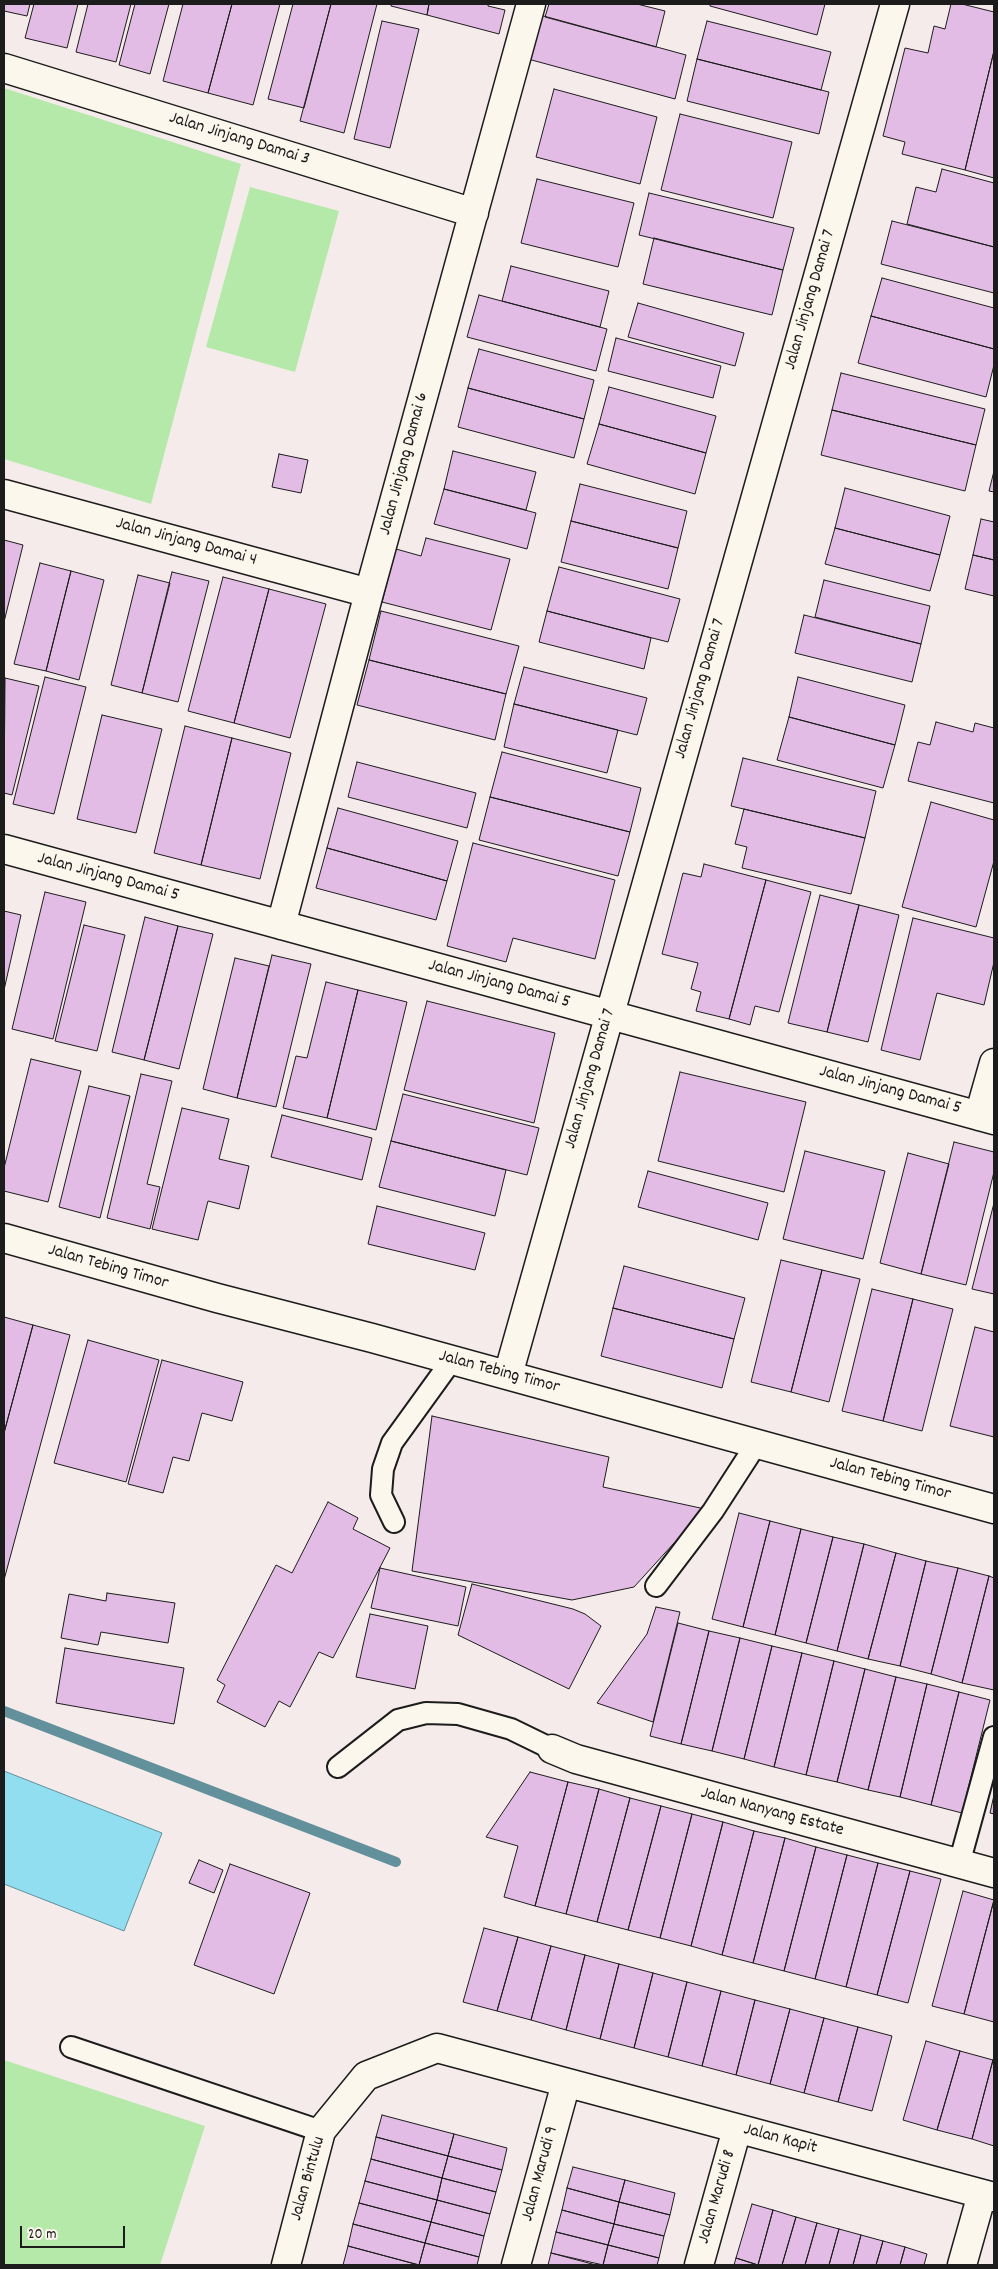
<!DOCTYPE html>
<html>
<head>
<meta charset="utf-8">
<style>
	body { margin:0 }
	#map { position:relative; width:998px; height:2269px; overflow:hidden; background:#f6ebeb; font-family:Dekko,sans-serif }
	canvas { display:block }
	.frame { position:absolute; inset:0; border:5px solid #1c1c1c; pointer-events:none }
	.scale { position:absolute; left:20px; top:2226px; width:105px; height:22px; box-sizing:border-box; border:2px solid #1c1c1c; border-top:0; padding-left:6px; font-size:15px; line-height:18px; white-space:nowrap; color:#1c1c1c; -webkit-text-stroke:4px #fbf7ec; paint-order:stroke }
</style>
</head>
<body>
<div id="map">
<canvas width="998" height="2269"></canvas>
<div class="frame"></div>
<div class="scale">20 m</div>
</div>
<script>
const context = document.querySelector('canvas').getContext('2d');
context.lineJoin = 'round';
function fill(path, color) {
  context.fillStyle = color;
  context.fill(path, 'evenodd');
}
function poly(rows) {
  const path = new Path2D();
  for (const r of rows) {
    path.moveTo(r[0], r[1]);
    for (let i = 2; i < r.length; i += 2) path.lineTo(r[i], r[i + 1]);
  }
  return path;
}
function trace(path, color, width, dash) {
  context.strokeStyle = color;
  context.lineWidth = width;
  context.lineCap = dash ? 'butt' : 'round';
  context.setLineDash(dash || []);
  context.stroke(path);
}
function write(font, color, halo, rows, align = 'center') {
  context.font = font + ' Dekko,sans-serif';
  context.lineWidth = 5;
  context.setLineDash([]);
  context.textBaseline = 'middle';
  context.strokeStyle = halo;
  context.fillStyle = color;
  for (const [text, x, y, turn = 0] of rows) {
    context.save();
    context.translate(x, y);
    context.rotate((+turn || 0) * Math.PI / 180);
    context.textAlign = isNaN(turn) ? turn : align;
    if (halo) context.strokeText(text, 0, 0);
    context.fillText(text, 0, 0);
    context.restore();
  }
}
fill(poly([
	[4,88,241,164,151,504,4,459],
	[250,187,339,211,295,372,206,347],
	[4,2060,205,2126,160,2265,4,2265]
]), '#b5e9aa');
const water = poly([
	[4,1771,162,1833,124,1931,4,1884,4,1771]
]);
fill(water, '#90def0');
trace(water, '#62909b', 1);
trace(poly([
	[4,1711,396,1862]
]), '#62909b', 10);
const building = poly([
	[4,4,30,4,27,16,4,11,4,4],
	[34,4,78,4,67,48,25,38,34,4],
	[88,4,131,4,116,62,76,52,88,4],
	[135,4,169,4,150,74,119,65,135,4],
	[183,4,232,4,208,93,163,81,183,4],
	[232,4,280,4,253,105,208,93,232,4],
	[293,4,331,4,304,108,268,99,293,4],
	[331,4,377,4,344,133,300,121,331,4],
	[391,4,429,4,427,15,391,6,391,4],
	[429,4,488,4,488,6,505,10,499,34,427,15,429,4],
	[549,4,637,4,665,11,656,47,545,17,549,4],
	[710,4,825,4,817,35,710,6,710,4],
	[951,4,962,4,994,12,994,51,965,170,902,154,905,142,883,136,905,48,928,53,934,26,945,29,951,4],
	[540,15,686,55,675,99,528,59,540,15],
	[382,21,419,29,390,148,354,139,382,21],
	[707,21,831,52,821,90,697,59,707,21],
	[994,51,994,178,965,170,994,51],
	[697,59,829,92,819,134,687,101,697,59],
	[554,89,657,117,640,184,536,157,554,89],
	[680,114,792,142,773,218,661,190,680,114],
	[942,169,994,183,994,247,907,224,916,187,936,192,942,169],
	[537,179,634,203,618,267,521,243,537,179],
	[649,193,794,228,783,270,639,235,649,193],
	[892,221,994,247,994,293,881,264,892,221],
	[654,238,783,270,772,315,643,284,654,238],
	[511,266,609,291,600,327,502,301,511,266],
	[882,278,994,308,994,349,871,316,882,278],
	[479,295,607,329,596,371,467,337,479,295],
	[638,303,744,333,735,366,628,337,638,303],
	[871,316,994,349,994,365,986,397,858,363,871,316],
	[616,338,721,366,713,398,608,371,616,338],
	[479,349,594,380,584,419,468,388,479,349],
	[841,373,985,409,976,445,832,410,841,373],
	[609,387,716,416,706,453,599,424,609,387],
	[468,388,584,419,574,458,458,427,468,388],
	[832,410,976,445,965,491,821,455,832,410],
	[599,424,706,453,695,494,587,464,599,424],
	[453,451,536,472,526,510,444,489,453,451],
	[279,454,308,460,301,493,272,487,279,454],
	[994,471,994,492,989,491,994,471],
	[580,484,687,511,678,548,571,521,580,484],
	[845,488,950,516,940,555,835,528,845,488],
	[444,489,536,513,527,549,434,524,444,489],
	[981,519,994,522,994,560,973,555,981,519],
	[571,521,678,548,668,589,561,562,571,521],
	[835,528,940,555,930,591,825,564,835,528],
	[426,538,510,559,491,630,382,602,396,549,421,556,426,538],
	[4,540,23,545,4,622,4,540],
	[973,555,994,560,994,596,965,589,973,555],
	[40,563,71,571,46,671,14,664,40,563],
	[559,567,680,599,668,642,547,611,559,567],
	[71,571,104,580,79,680,46,671,71,571],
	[172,572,209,581,178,702,142,693,172,572],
	[138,575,170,583,142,693,111,685,138,575],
	[223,577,269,589,234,723,188,711,223,577],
	[824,580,930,606,921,644,815,617,824,580],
	[269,589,326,604,290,738,234,723,269,589],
	[381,611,519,646,506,694,369,660,381,611],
	[547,611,651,638,644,669,539,642,547,611],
	[804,615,921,644,912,682,795,653,804,615],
	[369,660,506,694,495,740,357,705,369,660],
	[524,667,647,698,637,735,514,704,524,667],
	[45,677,86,687,54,814,13,804,45,677],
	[798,677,905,705,895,745,789,717,798,677],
	[5,678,39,686,12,795,4,793,5,678],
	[514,704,618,730,607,773,504,747,514,704],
	[102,715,162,729,136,833,77,819,102,715],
	[789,717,895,745,883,788,777,760,789,717],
	[936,722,973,732,975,723,994,728,994,803,908,781,918,742,930,745,936,722],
	[185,726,232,738,201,865,154,853,185,726],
	[232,738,291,753,260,879,201,865,232,738],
	[502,752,641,788,630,832,490,797,502,752],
	[743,758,876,791,865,838,731,806,743,758],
	[357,762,476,793,467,828,348,797,357,762],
	[490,797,630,832,618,876,479,840,490,797],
	[931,802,994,820,994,861,976,927,902,907,931,802],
	[338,808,458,841,447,881,327,848,338,808],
	[744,809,865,838,851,894,742,868,747,847,735,844,744,809],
	[473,843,615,880,595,959,513,938,506,962,447,946,473,843],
	[327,848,447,881,436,920,316,888,327,848],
	[704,864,766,880,729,1019,696,1011,701,992,691,989,698,963,662,954,683,873,701,877,704,864],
	[766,880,811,892,779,1012,755,1006,750,1025,729,1019,766,880],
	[45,892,86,902,53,1039,12,1029,45,892],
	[820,895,859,905,827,1032,788,1023,820,895],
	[859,905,899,915,868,1042,827,1032,859,905],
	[4,911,21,915,4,990,4,911],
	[145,917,178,926,144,1060,112,1052,145,917],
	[913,918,994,938,994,962,984,1005,937,993,920,1060,881,1050,913,918],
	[84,925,125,935,97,1051,55,1041,84,925],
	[178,926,213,934,179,1069,144,1060,178,926],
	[272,955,311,964,276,1107,237,1098,272,955],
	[235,958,269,966,237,1098,203,1089,235,958],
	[326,982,358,990,327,1118,283,1108,296,1056,307,1058,326,982],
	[358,990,407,1002,376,1130,327,1118,358,990],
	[427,1001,555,1033,534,1123,404,1090,427,1001],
	[31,1059,81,1071,48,1202,4,1191,4,1168,31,1059],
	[680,1072,806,1102,784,1192,658,1161,680,1072],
	[141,1074,172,1081,147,1184,160,1187,150,1229,107,1218,141,1074],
	[89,1086,130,1096,100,1218,59,1207,89,1086],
	[403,1094,539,1128,527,1175,391,1141,403,1094],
	[182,1108,229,1119,219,1159,249,1166,239,1209,208,1201,198,1240,152,1229,182,1108],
	[282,1115,372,1138,362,1180,271,1157,282,1115],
	[391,1141,506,1170,495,1216,379,1187,391,1141],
	[954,1142,994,1152,994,1172,966,1285,921,1274,954,1142],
	[805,1151,885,1171,863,1259,783,1239,805,1151],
	[908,1153,949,1164,921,1274,880,1263,908,1153],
	[648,1171,768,1203,758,1240,638,1207,648,1171],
	[994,1203,994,1294,972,1289,994,1203],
	[377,1206,485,1233,475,1270,368,1244,377,1206],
	[781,1260,822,1270,791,1392,751,1382,781,1260],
	[624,1266,745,1298,734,1339,613,1308,624,1266],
	[822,1270,860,1279,829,1402,791,1392,822,1270],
	[872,1289,913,1299,883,1421,842,1411,872,1289],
	[913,1299,953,1309,922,1431,883,1421,913,1299],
	[613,1308,734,1339,722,1388,601,1356,613,1308],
	[4,1317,33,1325,4,1433,4,1317],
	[33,1325,70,1335,4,1580,4,1433,33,1325],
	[975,1327,994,1332,994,1437,950,1426,975,1327],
	[88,1340,159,1360,126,1482,54,1463,88,1340],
	[162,1360,243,1382,232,1421,202,1413,189,1461,173,1457,163,1493,128,1484,162,1360],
	[432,1416,609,1457,603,1487,705,1509,634,1587,572,1600,412,1571,432,1416],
	[328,1502,358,1518,353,1529,390,1548,333,1658,319,1652,290,1707,279,1701,265,1727,217,1702,225,1685,217,1680,276,1565,292,1573,328,1502],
	[739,1513,770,1521,743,1627,712,1619,739,1513],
	[770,1521,801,1529,775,1635,743,1627,770,1521],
	[801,1529,833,1537,806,1643,775,1635,801,1529],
	[833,1537,864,1544,837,1651,806,1643,833,1537],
	[864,1544,896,1553,868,1659,837,1651,864,1544],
	[896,1553,926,1561,900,1666,868,1659,896,1553],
	[926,1561,958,1568,931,1674,900,1666,926,1561],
	[380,1568,466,1587,458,1626,371,1608,380,1568],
	[958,1568,989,1576,962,1683,931,1674,958,1568],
	[989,1576,994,1578,994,1690,962,1683,989,1576],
	[472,1584,573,1609,585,1614,601,1626,569,1689,458,1635,472,1584],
	[107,1593,175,1603,168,1643,101,1632,98,1645,61,1638,69,1594,106,1601,107,1593],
	[656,1607,680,1612,653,1722,597,1703,647,1634,656,1607],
	[370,1614,428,1626,415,1689,356,1677,370,1614],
	[678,1623,709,1631,681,1744,650,1736,678,1623],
	[709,1631,740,1638,712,1751,681,1744,709,1631],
	[740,1638,772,1646,744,1759,712,1751,740,1638],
	[772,1646,802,1653,774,1767,744,1759,772,1646],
	[65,1648,184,1668,174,1724,56,1703,65,1648],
	[802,1653,834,1661,806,1775,774,1767,802,1653],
	[834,1661,865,1669,837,1782,806,1775,834,1661],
	[865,1669,896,1677,868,1790,837,1782,865,1669],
	[896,1677,927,1684,900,1797,868,1790,896,1677],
	[927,1684,959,1692,931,1805,900,1797,927,1684],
	[959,1692,990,1700,962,1813,931,1805,959,1692],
	[530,1772,568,1782,535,1906,504,1897,518,1846,486,1837,530,1772],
	[568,1782,599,1789,566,1914,535,1906,568,1782],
	[599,1789,630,1798,597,1922,566,1914,599,1789],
	[994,1795,994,1814,990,1813,994,1795],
	[630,1798,661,1806,628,1930,597,1922,630,1798],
	[661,1806,692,1814,660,1938,628,1930,661,1806],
	[692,1814,723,1822,691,1946,660,1938,692,1814],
	[723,1822,754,1831,722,1955,691,1946,723,1822],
	[754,1831,785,1838,753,1963,722,1955,754,1831],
	[785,1838,816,1847,784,1971,753,1963,785,1838],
	[816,1847,847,1855,815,1979,784,1971,816,1847],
	[847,1855,878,1863,846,1987,815,1979,847,1855],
	[199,1860,223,1870,214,1893,189,1883,199,1860],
	[878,1863,910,1871,877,1995,846,1987,878,1863],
	[230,1864,310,1893,274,1994,194,1965,230,1864],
	[910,1871,941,1879,908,2003,877,1995,910,1871],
	[963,1891,994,1900,964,2014,932,2006,963,1891],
	[994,1900,994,2022,964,2014,994,1900],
	[484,1928,518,1937,497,2011,463,2002,484,1928],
	[518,1937,551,1946,531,2020,497,2011,518,1937],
	[551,1946,585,1955,566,2030,531,2020,551,1946],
	[585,1955,619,1964,600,2039,566,2030,585,1955],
	[619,1964,653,1973,634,2048,600,2039,619,1964],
	[653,1973,687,1982,668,2057,634,2048,653,1973],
	[687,1982,721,1991,702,2066,668,2057,687,1982],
	[721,1991,755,2000,736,2075,702,2066,721,1991],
	[755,2000,790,2009,770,2084,736,2075,755,2000],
	[790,2009,824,2018,804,2093,770,2084,790,2009],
	[824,2018,858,2027,838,2102,804,2093,824,2018],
	[858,2027,892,2036,872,2111,838,2102,858,2027],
	[926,2041,960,2051,937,2130,903,2120,926,2041],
	[960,2051,993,2060,972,2139,937,2130,960,2051],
	[993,2060,994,2061,994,2146,972,2139,993,2060],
	[382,2115,454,2134,448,2156,376,2137,382,2115],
	[454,2134,507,2148,502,2170,448,2156,454,2134],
	[376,2137,448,2156,442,2178,371,2159,376,2137],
	[448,2156,502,2170,496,2192,442,2178,448,2156],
	[371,2159,442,2178,437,2200,365,2181,371,2159],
	[573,2167,625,2180,619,2202,567,2188,573,2167],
	[442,2178,496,2192,490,2214,437,2200,442,2178],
	[625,2180,675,2193,670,2215,619,2202,625,2180],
	[365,2181,437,2200,431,2222,359,2203,365,2181],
	[567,2188,619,2202,614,2224,562,2210,567,2188],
	[437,2200,490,2214,484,2236,431,2222,437,2200],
	[619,2202,670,2215,664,2236,614,2224,619,2202],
	[359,2203,431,2222,425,2243,353,2224,359,2203],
	[752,2204,773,2210,758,2265,736,2258,752,2204],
	[562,2210,614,2224,608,2245,556,2232,562,2210],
	[773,2210,796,2217,782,2265,758,2265,773,2210],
	[796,2217,817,2223,805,2265,782,2265,796,2217],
	[431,2222,484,2236,479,2257,425,2243,431,2222],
	[817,2223,839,2229,829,2265,805,2265,817,2223],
	[353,2224,425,2243,419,2265,348,2246,353,2224],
	[614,2224,664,2236,659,2258,608,2245,614,2224],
	[839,2229,861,2235,853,2265,829,2265,839,2229],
	[556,2232,608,2245,603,2265,551,2253,556,2232],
	[861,2235,883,2241,876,2265,853,2265,861,2235],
	[883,2241,905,2247,900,2265,876,2265,883,2241],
	[425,2243,479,2257,477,2265,419,2265,425,2243],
	[608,2245,659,2258,657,2265,603,2265,608,2245],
	[348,2246,419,2265,343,2265,348,2246],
	[905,2247,927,2254,924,2265,900,2265,905,2247],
	[551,2253,596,2265,548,2265,551,2253],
	[736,2258,758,2265,734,2265,736,2258]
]);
fill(building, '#e2bce5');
trace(building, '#1c1c1c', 1);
const service = poly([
	[394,1522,381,1495,383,1469,392,1443,452,1360],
	[656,1586,713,1511,757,1443],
	[338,1767,398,1720,426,1713,458,1714,511,1729,552,1749],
	[959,1864,994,1737],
	[71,2047,321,2131]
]);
const minor = poly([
	[4,68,474,213],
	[4,494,369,593],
	[4,849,994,1120],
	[281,925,369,593,531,4],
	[979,1116,994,1063],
	[4,1238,217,1298,372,1338,994,1509],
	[508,1375,895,4],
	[552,1749,576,1759,994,1873],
	[286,2265,321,2131,366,2076,437,2048,994,2197],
	[516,2265,566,2083],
	[699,2265,737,2129],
	[962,2265,982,2194]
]);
trace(service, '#1c1c1c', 24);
trace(minor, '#1c1c1c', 31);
trace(service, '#fbf7ec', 20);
trace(minor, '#fbf7ec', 28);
write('18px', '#1c1c1c', '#fbf7ec', [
	["Jalan Jinjang Damai 3",239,140,17],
	["Jalan Jinjang Damai 7",811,300,-74],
	["Jalan Jinjang Damai 6",405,464,-75],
	["Jalan Jinjang Damai 4",186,543,15],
	["Jalan Jinjang Damai 7",701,689,-74],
	["Jalan Jinjang Damai 5",108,878,15],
	["Jalan Jinjang Damai 5",499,985,15],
	["Jalan Jinjang Damai 7",591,1079,-74],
	["Jalan Jinjang Damai 5",890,1091,15],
	["Jalan Tebing Timor",108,1268,16],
	["Jalan Tebing Timor",499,1373,15],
	["Jalan Tebing Timor",890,1480,15],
	["Jalan Nanyang Estate",772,1813,15],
	["Jalan Kapit",780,2140,15],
	["Jalan Marudi 9",541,2174,-75],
	["Jalan Bintulu",309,2179,-74],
	["Jalan Marudi 8",718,2197,-74]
]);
</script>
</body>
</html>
